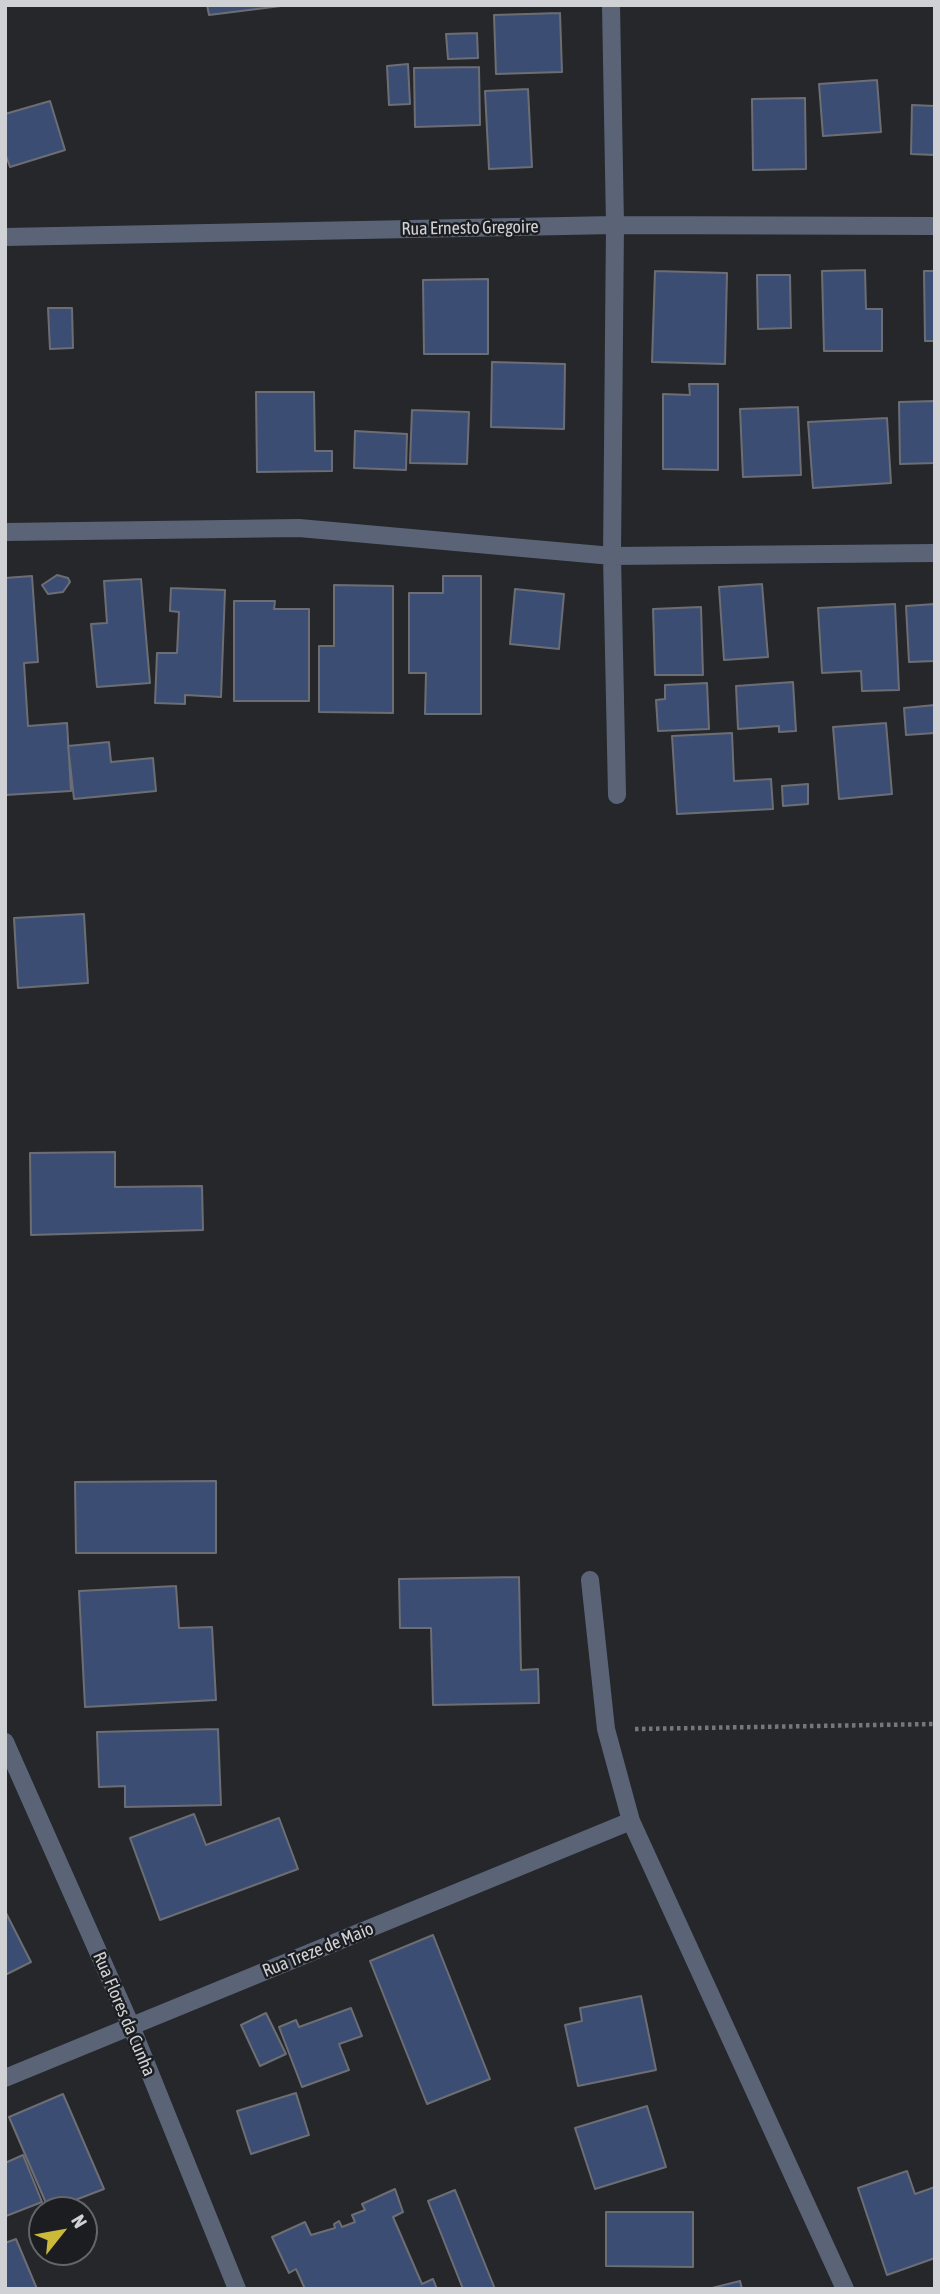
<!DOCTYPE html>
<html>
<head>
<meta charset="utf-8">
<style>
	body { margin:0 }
	#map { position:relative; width:940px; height:2294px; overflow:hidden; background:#25272b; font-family:"Asap Condensed",sans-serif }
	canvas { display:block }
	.frame { position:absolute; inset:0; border:7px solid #d0d1d4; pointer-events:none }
	.north { position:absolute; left:28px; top:2196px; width:70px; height:70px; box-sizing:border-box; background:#1b1d21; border:2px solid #636569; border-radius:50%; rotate:59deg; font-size:19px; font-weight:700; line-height:28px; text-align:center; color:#d0d1d4 }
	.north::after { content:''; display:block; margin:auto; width:24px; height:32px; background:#cbba39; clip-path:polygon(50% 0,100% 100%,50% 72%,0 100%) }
</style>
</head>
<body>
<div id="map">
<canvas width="940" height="2294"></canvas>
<div class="frame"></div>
<div class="north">N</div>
</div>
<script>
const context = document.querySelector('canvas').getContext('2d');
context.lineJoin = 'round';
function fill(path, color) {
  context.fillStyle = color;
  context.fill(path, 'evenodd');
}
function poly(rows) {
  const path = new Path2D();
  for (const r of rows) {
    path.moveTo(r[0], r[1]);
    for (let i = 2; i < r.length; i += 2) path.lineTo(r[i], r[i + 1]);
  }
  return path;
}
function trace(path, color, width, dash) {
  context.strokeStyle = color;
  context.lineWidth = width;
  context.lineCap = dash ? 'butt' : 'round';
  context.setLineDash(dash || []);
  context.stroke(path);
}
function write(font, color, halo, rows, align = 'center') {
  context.font = font + ' "Asap Condensed",sans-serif';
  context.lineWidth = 5;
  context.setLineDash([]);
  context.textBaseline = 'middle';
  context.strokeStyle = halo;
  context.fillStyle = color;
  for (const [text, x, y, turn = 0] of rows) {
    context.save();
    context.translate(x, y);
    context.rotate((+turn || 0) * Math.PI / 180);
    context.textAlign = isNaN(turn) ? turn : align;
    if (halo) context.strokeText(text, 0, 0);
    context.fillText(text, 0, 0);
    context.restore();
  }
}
const building = poly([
	[207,5,281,5,281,6,209,15,207,5],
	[560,13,562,72,496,74,494,15,560,13],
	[477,33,478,58,448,59,446,34,477,33],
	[408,64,410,104,389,105,387,66,408,64],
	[479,67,480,125,415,127,414,68,479,67],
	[877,80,881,132,823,136,819,84,877,80],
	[528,89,532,167,489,169,485,91,528,89],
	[805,98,806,169,753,170,752,99,805,98],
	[50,101,65,150,10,167,5,153,5,114,50,101],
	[912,105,935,106,935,155,911,154,912,105],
	[865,270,866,309,882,309,882,351,824,351,822,271,865,270],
	[655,271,727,273,725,364,652,362,655,271],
	[924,271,935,271,935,341,925,341,924,271],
	[757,275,790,275,791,328,758,329,757,275],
	[488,279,488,354,424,354,423,280,488,279],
	[48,308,72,308,73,348,50,349,48,308],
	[492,362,565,364,564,429,491,427,492,362],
	[689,384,718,384,718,470,663,469,663,394,690,395,689,384],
	[256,392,314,392,315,451,332,451,332,471,257,472,256,392],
	[935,401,935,463,900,464,899,402,935,401],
	[798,407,801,475,743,477,740,409,798,407],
	[412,410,469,412,467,464,410,463,412,410],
	[887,418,891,483,813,488,808,422,887,418],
	[355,431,407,434,406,470,354,468,355,431],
	[57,575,68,578,70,582,63,592,48,594,42,585,57,575],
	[32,576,38,662,24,663,28,726,67,723,71,791,5,795,5,578,32,576],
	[443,576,481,576,481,714,425,714,426,673,409,673,409,593,443,593,443,576],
	[141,579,150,683,97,687,91,624,107,623,104,581,141,579],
	[762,584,768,657,724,660,719,587,762,584],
	[334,585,393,586,393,713,319,712,319,646,334,646,334,585],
	[171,588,225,590,221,697,185,695,185,704,155,703,157,653,177,653,179,612,170,611,171,588],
	[515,589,564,594,559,649,510,644,515,589],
	[234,601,275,601,274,609,309,609,309,701,234,701,234,601],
	[895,604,899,690,862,691,861,671,822,673,818,608,895,604],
	[935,604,935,661,909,662,906,606,935,604],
	[701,607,703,675,655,675,653,609,701,607],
	[793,682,796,731,779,732,779,726,738,729,736,686,793,682],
	[707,683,709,729,658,731,656,700,665,699,665,685,707,683],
	[935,705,935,733,906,735,904,708,935,705],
	[886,723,892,794,839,799,833,727,886,723],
	[732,733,734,781,771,779,773,809,677,814,672,736,732,733],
	[109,742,111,762,153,758,156,791,74,799,68,746,109,742],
	[808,784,808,804,783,806,782,786,808,784],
	[84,914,88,983,18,988,14,918,84,914],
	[115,1152,115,1187,202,1186,203,1230,31,1235,30,1153,115,1152],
	[216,1481,216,1553,76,1553,75,1482,216,1481],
	[519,1577,521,1670,538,1669,539,1703,433,1705,431,1628,400,1628,399,1579,519,1577],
	[176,1586,179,1628,212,1627,216,1700,85,1707,79,1591,176,1586],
	[218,1729,221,1805,125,1807,125,1786,99,1787,97,1732,218,1729],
	[194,1814,206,1845,279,1818,298,1869,160,1920,130,1838,194,1814],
	[5,1911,31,1962,5,1975,5,1911],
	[433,1935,490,2079,427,2104,370,1961,433,1935],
	[641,1996,656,2070,578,2086,565,2025,582,2021,580,2008,641,1996],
	[351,2008,362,2036,339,2044,349,2070,302,2087,279,2027,296,2020,299,2027,351,2008],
	[266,2013,286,2054,260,2066,241,2025,266,2013],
	[296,2093,309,2135,251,2154,237,2111,296,2093],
	[63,2094,104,2189,49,2210,9,2117,63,2094],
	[647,2106,666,2167,595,2189,575,2128,647,2106],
	[23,2155,42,2202,6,2216,5,2163,23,2155],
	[907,2171,915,2194,935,2187,935,2258,887,2275,858,2188,907,2171],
	[395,2189,403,2212,393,2217,422,2284,433,2279,437,2289,305,2289,296,2269,289,2273,272,2237,305,2222,311,2235,335,2228,334,2224,339,2221,342,2227,355,2222,352,2215,365,2210,362,2204,395,2189],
	[455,2190,495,2289,463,2289,428,2201,455,2190],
	[606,2212,693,2212,693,2267,606,2266,606,2212],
	[16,2239,37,2289,5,2289,5,2243,16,2239],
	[740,2281,742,2289,708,2289,740,2281]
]);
fill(building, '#3c4d74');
trace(building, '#6c6e73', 2);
trace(poly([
	[635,1729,935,1724]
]), '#76777b', 4.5, [3.5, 3.5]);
trace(poly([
	[611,5,615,225,612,556,617,795],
	[5,237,615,225,935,226],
	[5,532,299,528,612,556,935,553],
	[590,1580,606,1729,631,1821,845,2289],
	[5,1742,131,2026,237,2289],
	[5,2078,631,1821]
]), '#5b6476', 18);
write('18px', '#d0d1d4', '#1b1d21', [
	["Rua Ernesto Gregoire",470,228,-1],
	["Rua Treze de Maio",318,1950,-22],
	["Rua Flores da Cunha",124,2014,67]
]);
</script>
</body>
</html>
